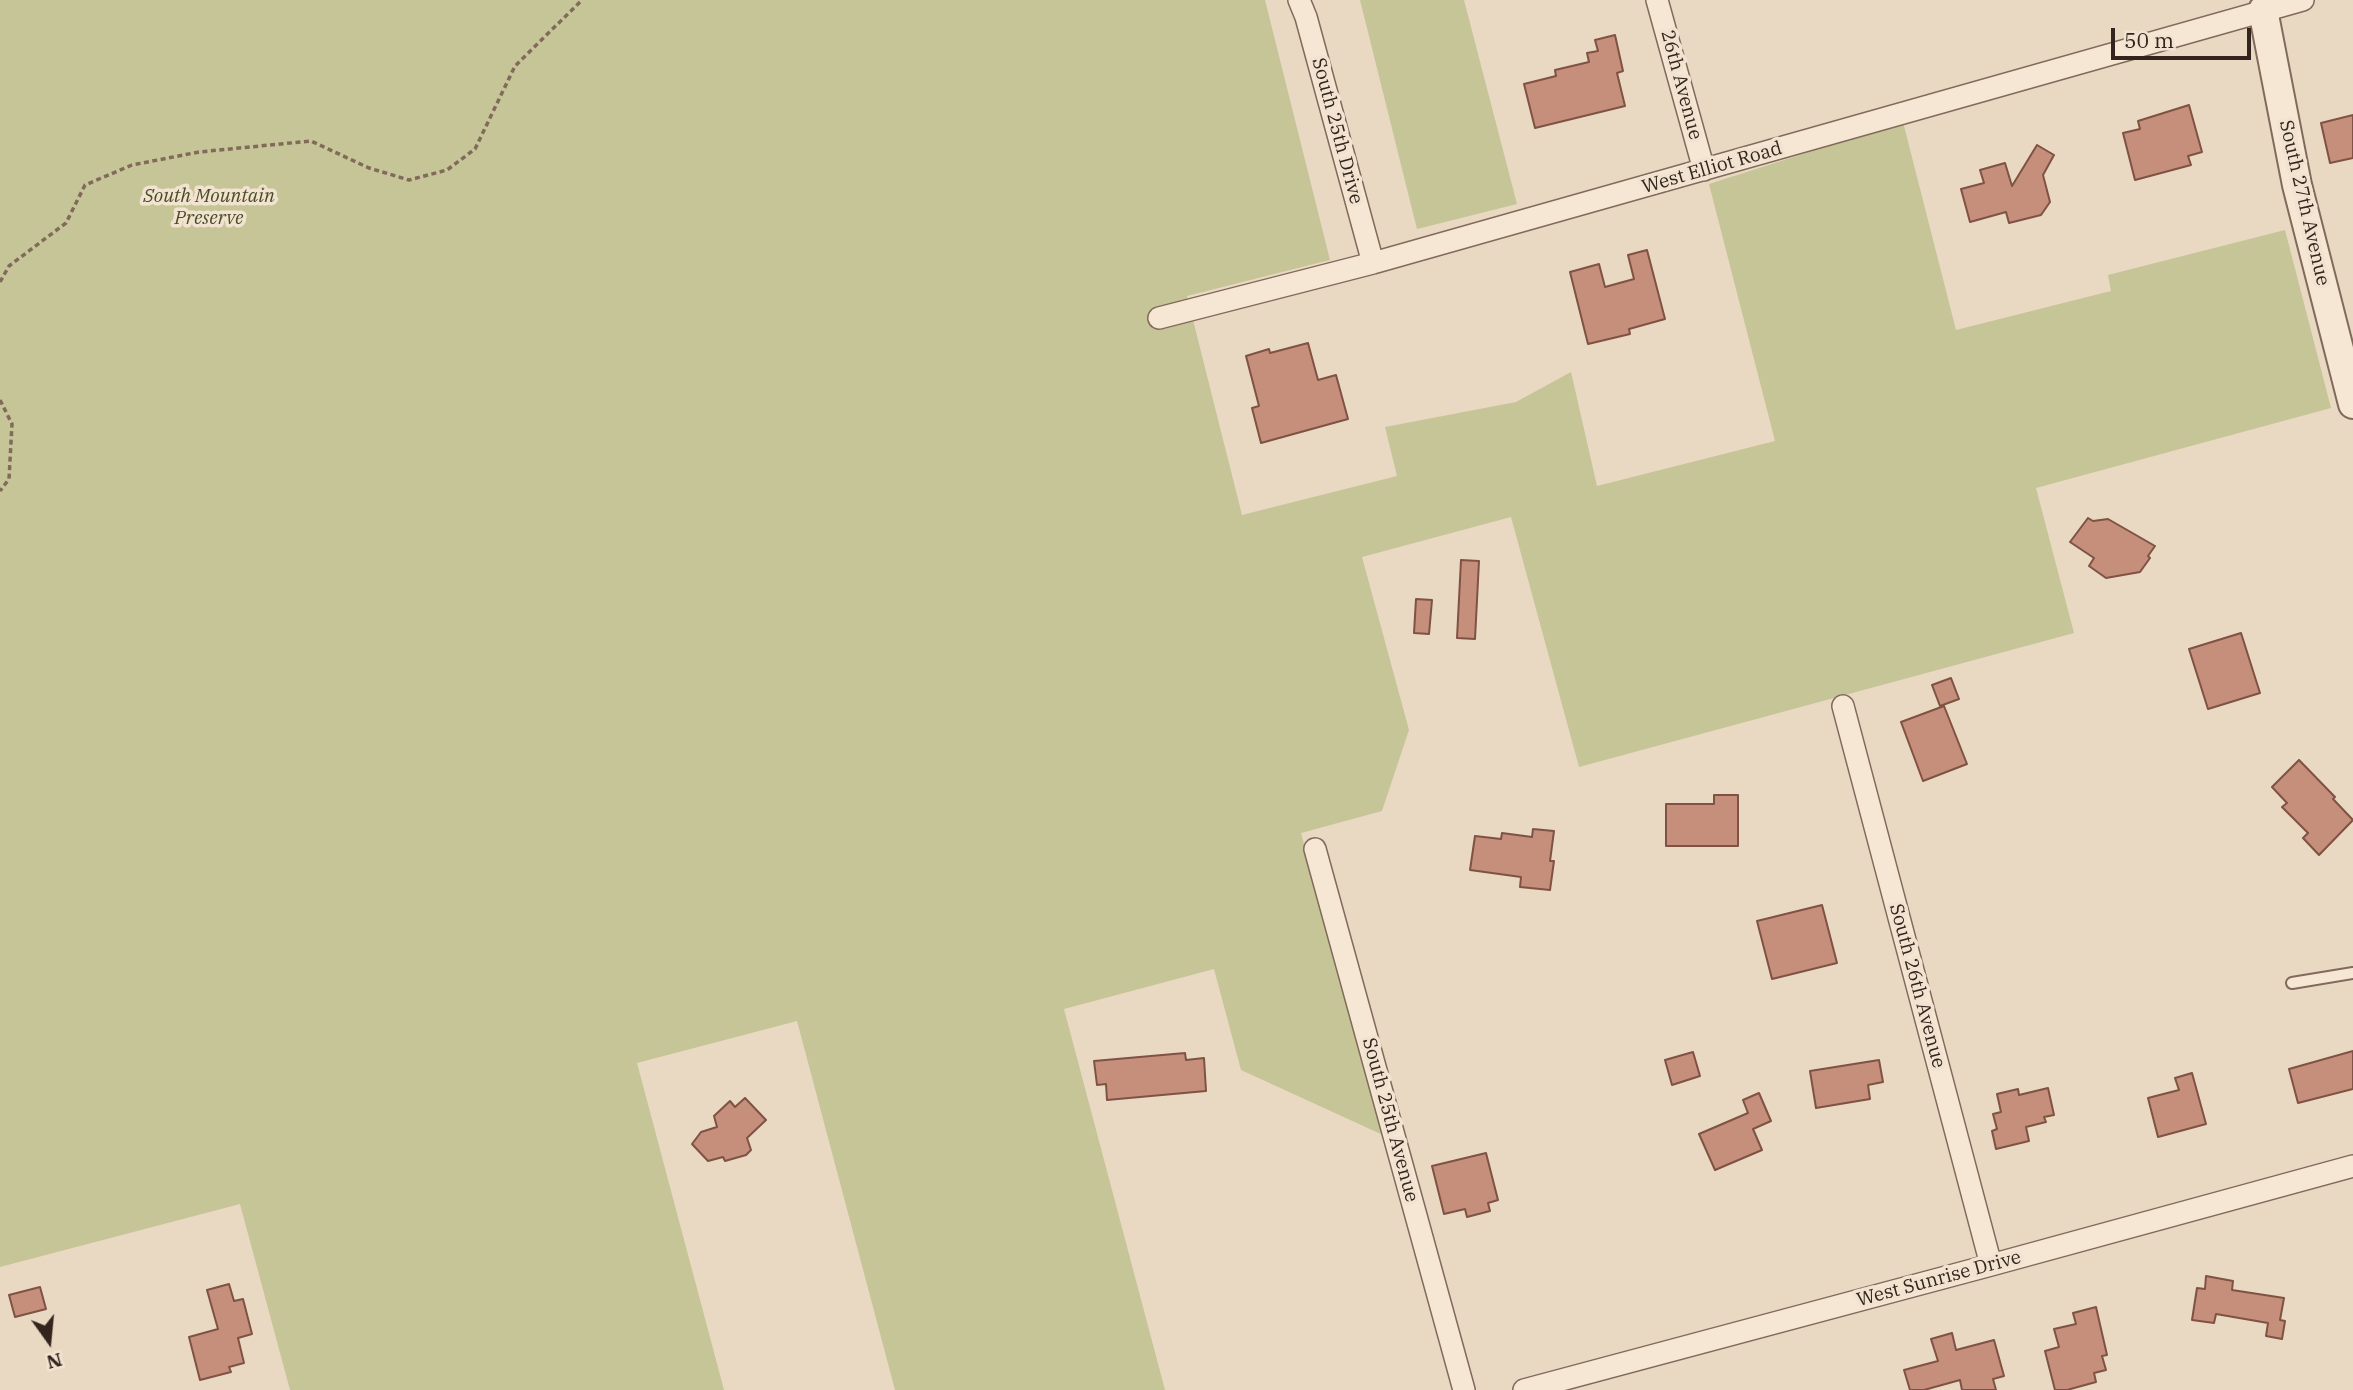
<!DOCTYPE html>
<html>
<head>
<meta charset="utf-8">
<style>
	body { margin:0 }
	#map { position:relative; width:2353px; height:1390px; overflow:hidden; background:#e9d8c2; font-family:"IBM Plex Serif",serif }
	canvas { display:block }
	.north { position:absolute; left:14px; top:1306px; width:70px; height:70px; -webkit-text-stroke:5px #f2e3d1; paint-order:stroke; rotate:165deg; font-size:19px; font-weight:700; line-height:28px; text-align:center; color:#33251e }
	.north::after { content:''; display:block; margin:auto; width:24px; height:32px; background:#33251e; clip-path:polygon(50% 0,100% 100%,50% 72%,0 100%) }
	.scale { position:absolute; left:2111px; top:28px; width:140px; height:32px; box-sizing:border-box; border:4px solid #33251e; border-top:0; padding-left:9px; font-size:21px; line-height:24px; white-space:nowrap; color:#33251e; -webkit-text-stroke:5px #f2e3d1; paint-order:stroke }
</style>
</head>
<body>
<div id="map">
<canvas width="2353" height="1390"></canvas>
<div class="north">N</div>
<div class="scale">50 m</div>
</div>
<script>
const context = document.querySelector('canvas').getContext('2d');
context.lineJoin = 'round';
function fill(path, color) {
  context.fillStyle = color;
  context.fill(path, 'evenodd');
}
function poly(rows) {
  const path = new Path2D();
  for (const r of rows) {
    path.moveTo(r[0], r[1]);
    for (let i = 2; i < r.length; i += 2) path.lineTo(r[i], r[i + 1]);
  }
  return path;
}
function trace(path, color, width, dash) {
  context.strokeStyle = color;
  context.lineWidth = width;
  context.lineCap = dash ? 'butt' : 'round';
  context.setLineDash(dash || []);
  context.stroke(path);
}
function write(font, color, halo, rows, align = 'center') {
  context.font = font + ' "IBM Plex Serif",serif';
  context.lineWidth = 7;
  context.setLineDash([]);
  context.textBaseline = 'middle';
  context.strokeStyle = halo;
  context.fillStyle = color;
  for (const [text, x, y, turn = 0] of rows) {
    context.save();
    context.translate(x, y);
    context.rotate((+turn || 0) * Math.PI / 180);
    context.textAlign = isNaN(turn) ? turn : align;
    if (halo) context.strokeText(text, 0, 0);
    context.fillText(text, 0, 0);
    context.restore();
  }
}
fill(poly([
	[0,0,1265,0,1330,260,1187,296,1242,515,1397,476,1385,427,1516,402,1571,372,1597,486,1775,441,1709,184,1903,122,1956,330,2111,291,2108,275,2285,230,2331,408,2036,488,2074,633,1579,767,1511,517,1362,557,1409,730,1382,811,1301,833,1383,1135,1241,1070,1214,969,1064,1009,1165,1390,895,1390,797,1021,637,1063,724,1390,290,1390,240,1204,0,1267],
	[1360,0,1464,0,1517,204,1417,229]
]), '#c6c597');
const building = poly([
	[1615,35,1623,71,1617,73,1625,106,1535,128,1524,84,1556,76,1555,70,1589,62,1587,53,1598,51,1595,40,1615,35],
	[2189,105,2202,152,2188,156,2191,165,2135,180,2123,133,2140,129,2138,121,2189,105],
	[2353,115,2353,158,2330,163,2321,123,2353,115],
	[2037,145,2054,155,2043,175,2050,202,2041,215,2009,223,2006,212,1970,222,1961,189,1984,183,1980,170,2005,163,2012,186,2037,145],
	[1647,250,1665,319,1629,329,1630,334,1588,344,1570,272,1599,264,1605,287,1634,279,1628,255,1647,250],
	[1308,343,1318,380,1336,375,1348,419,1261,443,1252,408,1259,406,1246,356,1269,349,1270,353,1308,343],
	[2088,518,2093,521,2108,519,2155,546,2148,556,2150,558,2140,572,2106,578,2089,566,2094,558,2070,542,2088,518],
	[1461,560,1479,561,1475,639,1457,638,1461,560],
	[1416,599,1432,600,1429,634,1414,633,1416,599],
	[2241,633,2260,693,2208,709,2189,649,2241,633],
	[1951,678,1959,699,1940,706,1932,685,1951,678],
	[1944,706,1967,764,1923,781,1901,722,1944,706],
	[2299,760,2335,797,2333,799,2353,820,2319,855,2303,838,2308,833,2282,807,2287,803,2272,787,2299,760],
	[1714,795,1738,795,1738,846,1666,846,1666,804,1714,804,1714,795],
	[1533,829,1554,831,1550,861,1554,861,1550,890,1520,887,1521,877,1470,870,1475,836,1501,839,1502,833,1532,837,1533,829],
	[1822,905,1837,963,1772,979,1757,921,1822,905],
	[2353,1051,2353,1089,2298,1103,2289,1069,2353,1051],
	[1693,1052,1700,1076,1672,1085,1665,1060,1693,1052],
	[1185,1053,1186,1060,1204,1058,1206,1091,1107,1100,1106,1084,1097,1085,1094,1061,1185,1053],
	[1879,1060,1883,1082,1868,1085,1870,1099,1816,1108,1810,1071,1879,1060],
	[2192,1073,2206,1124,2158,1137,2148,1098,2179,1090,2175,1078,2192,1073],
	[2048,1088,2054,1115,2044,1117,2046,1122,2026,1127,2029,1141,1996,1149,1992,1131,1997,1129,1993,1114,2001,1112,1997,1094,2018,1089,2019,1095,2048,1088],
	[1759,1093,1771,1121,1753,1129,1762,1150,1715,1170,1699,1134,1748,1113,1743,1100,1759,1093],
	[745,1098,766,1120,747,1138,751,1150,746,1155,725,1161,723,1157,708,1161,692,1144,701,1132,717,1127,714,1116,730,1101,735,1107,745,1098],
	[1486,1153,1498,1200,1488,1203,1490,1211,1467,1217,1465,1209,1444,1214,1432,1166,1486,1153],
	[2206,1276,2233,1281,2232,1290,2284,1298,2280,1320,2285,1321,2282,1339,2266,1336,2268,1323,2216,1314,2214,1323,2192,1320,2197,1288,2205,1289,2206,1276],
	[229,1284,234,1301,243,1299,252,1334,238,1338,244,1363,229,1367,231,1372,200,1380,189,1337,218,1329,207,1290,229,1284],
	[40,1287,46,1309,15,1317,9,1295,40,1287],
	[2096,1307,2107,1355,2102,1356,2106,1370,2094,1373,2096,1382,2067,1390,2055,1390,2045,1351,2059,1347,2054,1329,2076,1324,2073,1313,2096,1307],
	[1952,1333,1956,1350,1994,1340,2004,1376,1993,1379,1996,1390,1962,1390,1960,1380,1924,1390,1910,1390,1904,1370,1938,1361,1931,1339,1952,1333]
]);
fill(building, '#c58f7b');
trace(building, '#7f5243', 2);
const service = poly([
	[2292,983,2353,973]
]);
const minor = poly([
	[1299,0,1306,17,1373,263],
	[1657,0,1704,170],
	[1159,318,1373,263,2303,0],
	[1843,706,1991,1265],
	[1315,849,1464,1390],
	[1524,1390,1991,1265,2353,1166]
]);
const tertiary = poly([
	[2263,10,2297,185,2353,404]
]);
trace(service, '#826a5b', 14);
trace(minor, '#826a5b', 24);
trace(tertiary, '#826a5b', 32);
trace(poly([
	[0,282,9,266,66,223,85,185,132,165,199,152,311,141,369,168,409,180,447,170,475,149,515,66,582,0],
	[0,400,12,424,9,479,0,491]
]), '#826a5b', 3.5, [5, 3.5]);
trace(service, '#f5e7d4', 10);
trace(minor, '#f5e7d4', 21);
trace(tertiary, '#f5e7d4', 28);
write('19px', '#33251e', '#f2e3d1', [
	["26th Avenue",1681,85,75],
	["South 25th Drive",1337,131,75],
	["West Elliot Road",1712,168,-16],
	["South 27th Avenue",2304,203,77],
	["South 26th Avenue",1917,986,75],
	["South 25th Avenue",1390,1120,75],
	["West Sunrise Drive",1939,1279,-15]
]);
write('italic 19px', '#494d26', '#f2e3d1', [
	["South Mountain",209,197],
	["Preserve",209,219]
]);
</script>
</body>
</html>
